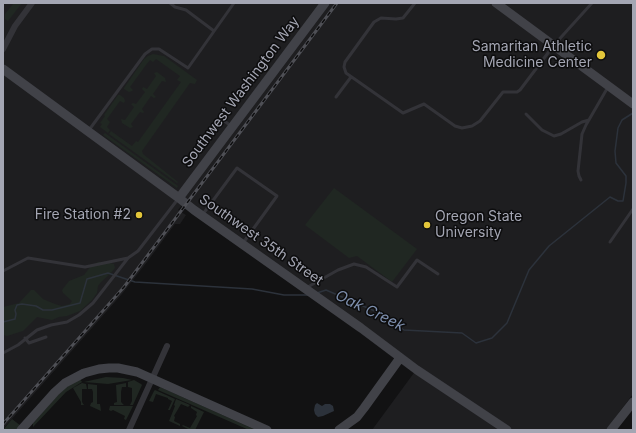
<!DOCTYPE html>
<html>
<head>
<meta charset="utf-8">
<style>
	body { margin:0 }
	#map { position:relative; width:636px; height:433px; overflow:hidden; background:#121213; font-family:Inter,sans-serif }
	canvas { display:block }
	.frame { position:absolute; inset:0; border:4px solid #a4a6b3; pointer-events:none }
</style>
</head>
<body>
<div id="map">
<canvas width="636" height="433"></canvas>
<div class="frame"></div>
</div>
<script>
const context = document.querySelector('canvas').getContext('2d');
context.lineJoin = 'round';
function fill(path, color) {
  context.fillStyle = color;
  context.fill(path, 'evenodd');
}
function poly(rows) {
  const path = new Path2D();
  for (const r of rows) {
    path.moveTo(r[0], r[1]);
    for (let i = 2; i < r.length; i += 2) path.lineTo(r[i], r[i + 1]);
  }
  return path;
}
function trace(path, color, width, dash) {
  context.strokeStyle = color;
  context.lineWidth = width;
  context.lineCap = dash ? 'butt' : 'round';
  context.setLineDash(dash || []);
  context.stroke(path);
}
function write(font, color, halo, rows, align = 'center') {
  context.font = font + ' Inter,sans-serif';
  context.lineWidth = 3;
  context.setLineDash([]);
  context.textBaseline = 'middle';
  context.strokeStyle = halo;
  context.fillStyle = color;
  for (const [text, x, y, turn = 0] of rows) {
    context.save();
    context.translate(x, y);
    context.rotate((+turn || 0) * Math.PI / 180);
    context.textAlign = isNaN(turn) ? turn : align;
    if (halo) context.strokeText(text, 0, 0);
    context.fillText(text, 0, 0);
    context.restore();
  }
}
fill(poly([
	[3,3,633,3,633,394,606,430,372,430,419,366,186,200,178,210,186,215,180,224,175,224,147,262,122,294,3,429]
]), '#1e1e20');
fill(poly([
	[15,3,22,3,8,21,5,19,5,14,13,4,14,4],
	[153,54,164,56,197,80,195,84,190,83,142,151,143,154,178,182,177,183,109,134,111,131,132,146,136,141,138,142,181,82,177,80,180,76,156,59,153,62,150,60,146,65,130,87,133,90,132,91,129,92,124,89,124,88,144,59,148,56],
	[157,72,165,78,166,82,162,81,153,94,156,97,154,98,151,96,142,109,144,112,143,113,140,112,131,124,133,127,130,128,122,123,121,119,125,120,134,107,131,104,133,103,136,104,145,92,142,89,143,87,147,89,156,76,154,73],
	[118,95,120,95,124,98,125,101,124,103,120,101,107,119,110,122,107,127,110,130,108,133,100,127,102,124,100,123,105,116,104,115],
	[105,133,178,186,177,188,103,135],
	[334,188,417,249,392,282,357,256,349,258,305,225],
	[98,262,106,262,114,264,115,268,110,274,101,282,98,286,97,293,92,300,80,311,67,316,59,317,52,320,37,317,23,331,7,336,3,335,3,307,19,303,31,290,34,290,43,299,55,304,62,306,70,304,72,301,63,293,62,290,69,281,84,275,91,266],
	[106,377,123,378,132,380,108,384,84,382],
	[80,379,82,382,66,392,33,427,33,423,57,396,66,387],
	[134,380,141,384,142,385,133,405,130,405,132,401,132,388,128,387,128,382],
	[82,383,86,384,87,389,82,389,82,402,84,405,81,405,81,402,73,388],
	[126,383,126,387,122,387,121,392,121,402,124,405,114,405,114,403,117,402,116,385],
	[88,384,97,385,97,404,100,404,101,411,90,406,91,403,93,402,93,392,92,389,88,389],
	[160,387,256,430,249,430,158,390],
	[155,390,175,399,170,410,168,410,172,401,168,399,168,398,156,394,153,402,149,401,154,391],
	[176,399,190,405,188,407,181,404,174,416,175,417,174,421,180,424,180,426,169,421,175,406,174,405],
	[110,406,133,406,126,420,124,419,125,416,113,410,111,411,109,410],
	[191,406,204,412,195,430,190,430,182,426,183,425,190,428,197,416,196,415,197,412,191,408],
	[12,419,21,426,18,430,3,430]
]), '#202722');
fill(poly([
	[317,403,322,406,325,404,330,404,333,406,334,411,323,416,318,417,315,414,314,410,315,405]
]), '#2c323b');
trace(poly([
	[317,293,326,290,377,312,404,330,462,333,476,343,492,338,507,323,529,270,549,246,610,197,618,201,623,201,626,183,626,176,616,163,615,151,618,128,622,120,633,113],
	[3,322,15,319,16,314,15,310,17,305,22,304,36,306,43,310,52,310,80,303,87,279,108,273,135,282,252,289,284,295,308,295]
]), '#2c323b', 1.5);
trace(poly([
	[170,3,175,7,186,10,214,31],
	[415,3,403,18,396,19,381,18,374,22,345,62,344,67,346,73,403,113,424,104,455,126,462,128,472,126,480,121,503,92,517,92,520,90,554,45,592,3],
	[336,97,351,77],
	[526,114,542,130,554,136,561,134,582,122,589,120],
	[223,120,231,126],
	[89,130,145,54,152,49,159,49,188,68,234,3],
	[581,180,579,176,578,171,582,134,586,125,608,87],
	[209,206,249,235],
	[203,214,237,168,277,196,243,243],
	[610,242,633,209],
	[3,271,28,258,85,267,128,258,138,251,178,199],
	[306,288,338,270,354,264,366,267,397,287,417,260,438,274],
	[25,338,29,343,46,337],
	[3,353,18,345,37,330,51,325,67,322,79,315,93,303,128,258]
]), '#333338', 3);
trace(poly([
	[3,49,15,26,32,3],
	[129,430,167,346]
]), '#333338', 6);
trace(poly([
	[496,3,633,104],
	[3,69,179,198,194,210,361,328,417,370,507,430],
	[179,198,325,3],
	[21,430,55,392,65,383,84,373,99,369,109,368,118,368,137,372,267,430],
	[339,430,357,417,364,408,400,358],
	[611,430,633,402]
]), '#414248', 9);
const rail = poly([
	[3,424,124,287,337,3]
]);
trace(rail, '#4e4f55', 3);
trace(rail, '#0d0d0e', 1.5, [4.5]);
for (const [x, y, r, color] of [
	[601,55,5,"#e3c63a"],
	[139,215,4,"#e3c63a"],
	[427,225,4,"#e3c63a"]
]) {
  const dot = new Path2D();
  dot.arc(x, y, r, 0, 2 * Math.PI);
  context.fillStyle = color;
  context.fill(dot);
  trace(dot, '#0d0d0e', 1.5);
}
write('14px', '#a4a6b3', '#0d0d0e', [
	["Samaritan Athletic",592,47],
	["Medicine Center",592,63],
	["Fire Station #2",131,215],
	["Oregon State",435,217,"left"],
	["University",435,233,"left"]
], 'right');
write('14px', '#a4a6b3', '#0d0d0e', [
	["Southwest Washington Way",241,92,-53],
	["Southwest 35th Street",261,240,35]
]);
write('italic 15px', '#7d8eac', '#0d0d0e', [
	["Oak Creek",370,311,26]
]);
</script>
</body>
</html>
